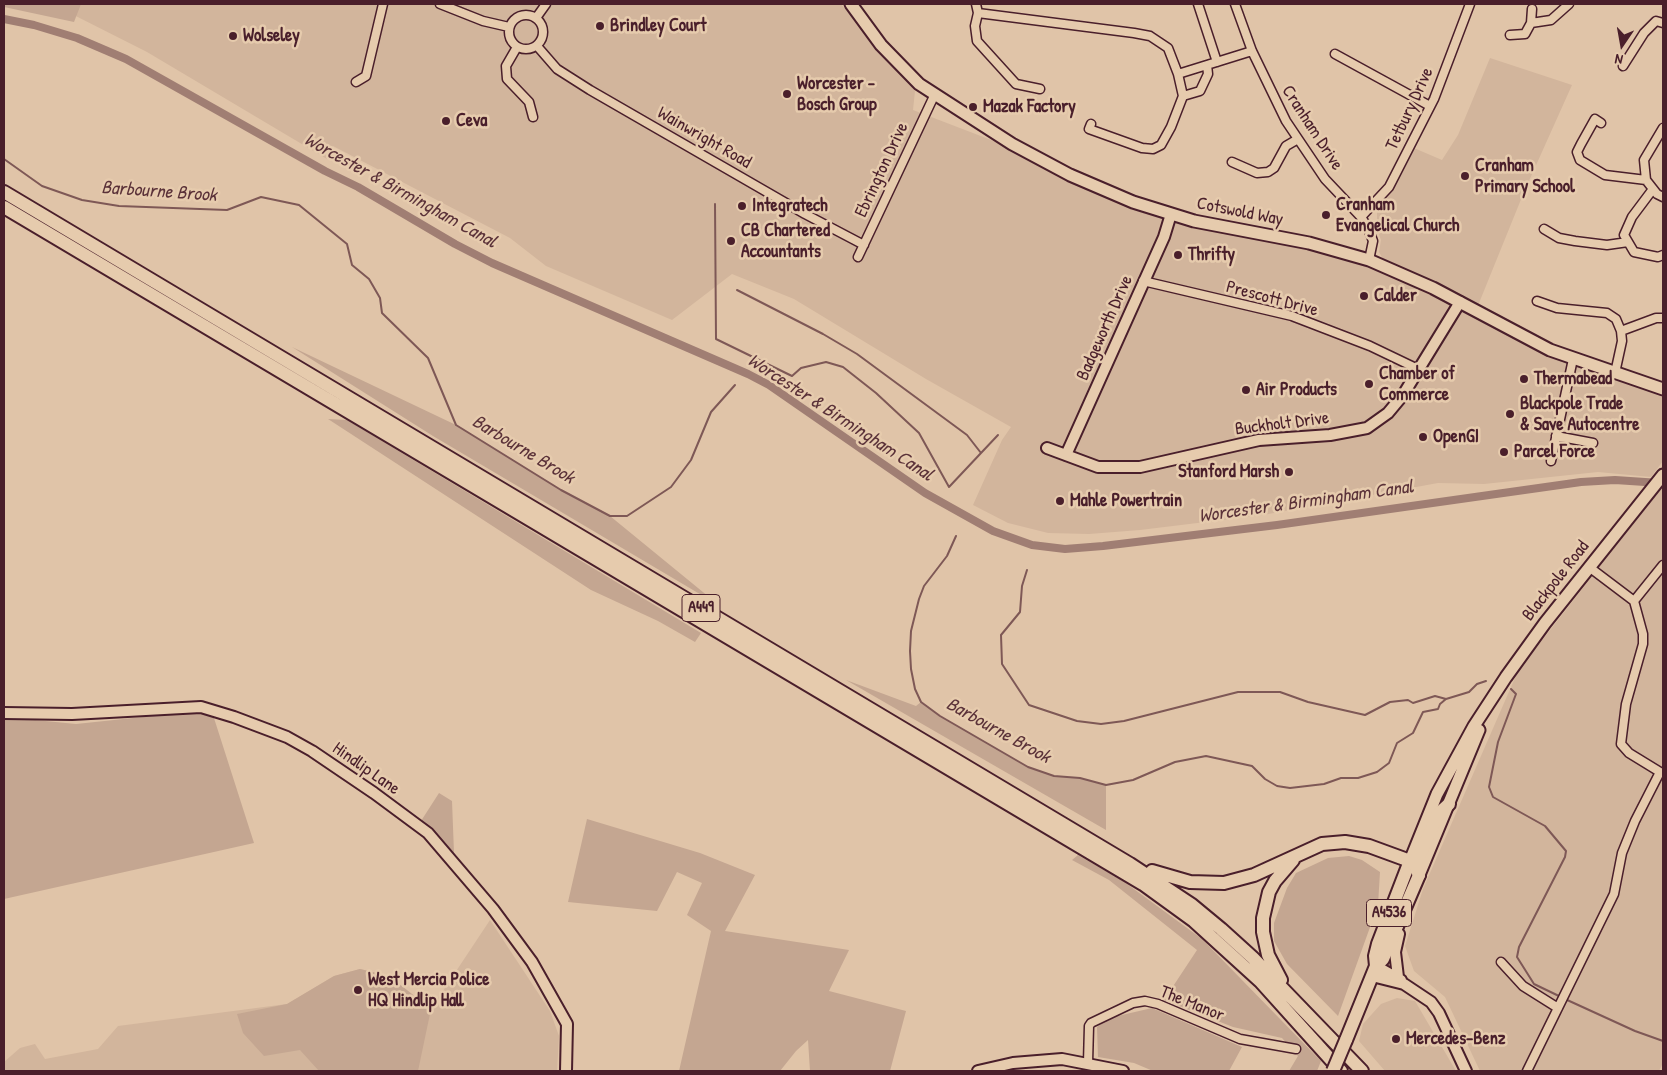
<!DOCTYPE html>
<html>
<head>
<meta charset="utf-8">
<style>
	body { margin:0 }
	#map { position:relative; width:1667px; height:1075px; overflow:hidden; background:#e0c4a8; font-family:"Patrick Hand",sans-serif }
	canvas { display:block }
	.frame { position:absolute; inset:0; border:5px solid #4a1f2b; pointer-events:none }
	.north { position:absolute; left:1597px; top:20px; width:50px; height:50px; -webkit-text-stroke:4px #e6cbad; paint-order:stroke; rotate:192deg; font-size:14px; font-weight:700; line-height:20px; text-align:center; color:#4a1f2b }
	.north::after { content:''; display:block; margin:auto; width:18px; height:22px; background:#4a1f2b; clip-path:polygon(50% 0,100% 100%,50% 72%,0 100%) }
</style>
</head>
<body>
<div id="map">
<canvas width="1667" height="1075"></canvas>
<div class="frame"></div>
<div class="north">N</div>
</div>
<script>
const context = document.querySelector('canvas').getContext('2d');
context.lineJoin = 'round';
function fill(path, color) {
  context.fillStyle = color;
  context.fill(path, 'evenodd');
}
function poly(rows) {
  const path = new Path2D();
  for (const r of rows) {
    if (r.length === 3) {
      path.moveTo(r[0] + r[2], r[1]);
      path.arc(r[0], r[1], r[2], 0, 2 * Math.PI);
      continue;
    }
    path.moveTo(r[0], r[1]);
    for (let i = 2; i < r.length; i += 2) path.lineTo(r[i], r[i + 1]);
  }
  return path;
}
function trace(path, color, width, dash) {
  context.strokeStyle = color;
  context.lineWidth = width;
  context.lineCap = dash ? 'butt' : 'round';
  context.setLineDash(dash || []);
  context.stroke(path);
}
function write(font, color, halo, rows, align = 'center') {
  context.font = font + ' "Patrick Hand",sans-serif';
  context.lineWidth = 5;
  context.setLineDash([]);
  context.textBaseline = 'middle';
  context.strokeStyle = halo;
  context.fillStyle = color;
  for (const [text, x, y, turn = 0] of rows) {
    context.save();
    context.translate(x, y);
    context.rotate((+turn || 0) * Math.PI / 180);
    context.textAlign = isNaN(turn) ? turn : align;
    if (halo) context.strokeText(text, 0, 0);
    context.fillText(text, 0, 0);
    context.restore();
  }
}
fill(poly([
	[52,4,841,4,915,91,913,110,1012,148,1068,179,1263,237,1335,254,1366,264,1663,394,1663,461,1651,477,1598,472,1484,484,1438,483,1263,515,1140,530,1089,534,1048,533,1008,523,973,505,1002,440,1011,427,926,379,794,299,732,274,672,320,546,266,510,238,333,146,327,159,147,52],
	[1490,58,1572,85,1524,192,1477,308,1383,259,1379,252,1381,240,1377,229,1377,207,1391,191,1414,148,1442,160,1458,135],
	[1662,487,1663,1063,1659,1071,1480,1071,1445,997,1414,971,1405,946,1423,889,1518,671],
	[490,920,550,1011,559,1036,557,1071,4,1071,4,1062,20,1048,35,1044,45,1059,98,1049,118,1026,287,1004,334,976,360,969,389,976,431,1009],
	[1397,998,1415,1001,1456,1071,1385,1071,1359,1041,1363,1024,1381,1004]
]), '#d2b59c');
fill(poly([
	[4,4,81,4,74,22,4,7],
	[292,347,456,425,561,490,610,516,720,606,433,436],
	[328,419,347,420,701,633,695,642,658,621,591,590],
	[846,680,916,706,921,702,940,716,1028,767,1054,776,1080,778,1106,785,1106,830],
	[190,712,213,715,254,843,4,899,4,717,76,724],
	[439,793,452,801,454,853,421,821],
	[587,819,700,853,755,875,725,931,849,950,829,991,906,1011,890,1071,810,1071,808,1040,796,1051,780,1071,679,1071,711,931,687,915,702,883,677,872,657,911,568,902],
	[1078,855,1123,881,1202,939,1321,1061,1317,1071,1289,1071,1298,1056,1282,1038,1233,1027,1164,1000,1197,950,1109,880,1072,860],
	[1349,856,1362,860,1380,872,1378,905,1338,1016,1287,964,1274,941,1274,923,1287,888,1296,873,1328,858],
	[360,969,389,976,431,1009,418,1071,319,1071,300,1050,264,1056,243,1033,237,1014,287,1004,334,976],
	[1152,1008,1242,1047,1229,1071,1153,1071,1134,1063,1098,1057,1097,1027,1109,1018]
]), '#c4a691');
trace(poly([
	[4,159,42,186,82,200,119,206,227,210,261,197,299,205,347,244,352,265,369,279,380,298,382,313,428,358,456,425,561,490,610,516,627,516,671,487,691,460,711,412,735,385],
	[715,204,716,339,792,376,801,368,826,362,843,367,876,393,919,433,949,487,981,453,967,435,857,354,823,334,737,290],
	[981,453,998,435],
	[956,536,947,556,924,586,919,599,911,631,910,651,911,669,915,689,921,702,940,716,1028,767,1054,776,1080,778,1106,785,1133,780,1175,762,1206,756,1252,766,1265,779,1277,786,1290,788,1324,784,1341,778,1358,778,1377,772,1389,763,1397,743,1413,733,1423,712,1438,709,1440,704,1446,699,1469,692,1477,684,1486,681],
	[1027,570,1022,586,1020,612,1001,635,1002,664,1029,705,1077,721,1101,724,1124,721,1238,692,1280,692,1308,702,1365,715,1390,702,1408,700,1413,703,1435,696,1446,699],
	[1511,689,1516,694,1498,742,1489,787,1493,797,1545,826,1566,851,1565,857,1519,947,1517,957,1534,984,1561,997],
	[1565,999,1635,1031,1663,1041]
]), '#7e5856', 2);
trace(poly([
	[4,19,34,25,77,38,126,59,325,171,358,187,455,244,492,263,748,374,769,385,925,493,993,531,1032,545,1065,549,1103,546,1277,525,1581,482,1615,480,1660,483]
]), '#a07e73', 8);
const minor = poly([
	[440,4,483,21,509,27],
	[976,4,978,13],
	[1198,4,1217,62],
	[1235,4,1252,51,1286,121,1325,179,1361,217,1368,228,1373,241,1369,260],
	[978,13,1134,33,1150,36,1168,48,1178,74,1183,96,1171,127,1161,145,1153,149,1142,148,1089,129,1091,124],
	[978,13,975,26,977,41,1016,84,1040,89],
	[526,32,17],
	[536,18,546,4],
	[1531,23,1551,20,1569,4],
	[1510,35,1525,34,1531,23,1532,9],
	[537,46,557,69,590,90,805,214,864,245],
	[517,47,506,66,507,79,529,102,533,117],
	[1335,54,1430,106],
	[1623,66,1644,33,1656,21,1663,23],
	[1178,74,1252,51],
	[356,82,366,76,383,4],
	[1183,96,1200,91,1208,74,1207,65],
	[1601,123,1595,119,1581,144,1577,152,1580,160,1605,175,1646,180],
	[1663,128,1644,160,1646,180,1657,194,1663,197],
	[1232,162,1257,173,1268,172,1274,168,1286,146,1298,139],
	[1653,189,1632,217,1624,235,1634,252,1658,257,1663,255],
	[1361,217,1389,187,1434,99,1470,4],
	[1544,229,1559,238,1575,241,1607,245,1628,242],
	[858,257,934,96],
	[1143,281,1292,316,1370,346,1418,369],
	[1537,301,1557,308,1607,313,1616,319,1621,331,1622,341,1615,373],
	[1621,331,1656,318,1663,318],
	[1556,436,1593,443],
	[1551,461,1573,359],
	[1634,601,1663,565],
	[1501,962,1523,986,1558,1008],
	[1088,1063,1089,1026,1091,1023,1133,1003,1145,1001,1158,1004,1240,1039,1296,1049],
	[1527,1071,1614,894,1622,853,1635,821,1660,772,1629,753,1621,744,1626,704,1643,644,1643,634,1634,601,1589,567]
]);
const tertiary = poly([
	[1047,448,1098,467,1140,467,1259,440,1330,435,1367,428,1388,413,1403,395,1460,302],
	[1066,455,1164,237,1171,214],
	[4,713,72,714,201,707,234,717,287,737,312,751,374,793,428,833,493,909,532,962,567,1024,566,1071],
	[1376,966,1401,980],
	[1372,976,1404,984,1431,1002,1439,1013,1466,1071],
	[1398,977,1395,952,1399,934],
	[978,1071,1013,1063,1062,1059,1123,1071]
]);
const secondary = poly([
	[851,4,881,45,919,84,1012,144,1070,175,1133,202,1194,221,1309,243,1369,260,1433,288,1550,350,1663,389],
	[1410,861,1437,794,1474,726,1506,677,1545,623,1663,475],
	[1419,875,1479,730]
]);
const primary = poly([
	[1376,966,1375,956,1378,944,1410,861],
	[1346,1040,1376,966,1383,959,1419,875]
]);
const trunk = poly([
	[4,192,1130,864,1192,905,1221,929,1253,958,1362,1071],
	[4,207,1143,884,1194,921,1260,981,1341,1071],
	[1410,861,1418,859,1420,855,1438,814,1449,804],
	[1152,871,1190,882,1224,883,1254,875,1322,844,1345,842,1369,846,1410,861,1415,866,1419,875],
	[1281,980,1268,955,1263,932,1263,918,1269,892,1275,881,1293,860]
]);
trace(minor, '#4a1f2b', 11);
trace(tertiary, '#4a1f2b', 14);
trace(secondary, '#4a1f2b', 15);
trace(primary, '#4a1f2b', 16);
trace(trunk, '#4a1f2b', 16);
trace(minor, '#e6cbad', 8);
trace(tertiary, '#e6cbad', 10);
trace(secondary, '#e6cbad', 11);
trace(primary, '#e6cbad', 12);
trace(trunk, '#e6cbad', 12);
const primaryBridge = poly([
	[1333,1071,1346,1040]
]);
trace(primaryBridge, '#4a1f2b', 16, []);
trace(primaryBridge, '#e6cbad', 12);
for (const [x, y, r, color] of [
	[600,26,5,"#4a1f2b"],
	[233,36,5,"#4a1f2b"],
	[787,94,5,"#4a1f2b"],
	[973,107,5,"#4a1f2b"],
	[446,121,5,"#4a1f2b"],
	[1465,176,5,"#4a1f2b"],
	[742,206,5,"#4a1f2b"],
	[1326,215,5,"#4a1f2b"],
	[731,241,5,"#4a1f2b"],
	[1178,255,5,"#4a1f2b"],
	[1364,296,5,"#4a1f2b"],
	[1524,379,5,"#4a1f2b"],
	[1369,384,5,"#4a1f2b"],
	[1246,390,5,"#4a1f2b"],
	[1510,414,5,"#4a1f2b"],
	[1423,437,5,"#4a1f2b"],
	[1504,452,5,"#4a1f2b"],
	[1289,472,5,"#4a1f2b"],
	[1060,501,5,"#4a1f2b"],
	[358,990,5,"#4a1f2b"],
	[1396,1039,5,"#4a1f2b"]
]) {
  const dot = new Path2D();
  dot.arc(x, y, r, 0, 2 * Math.PI);
  context.fillStyle = color;
  context.fill(dot);
  trace(dot, '#e6cbad', 2);
}
for (const [x, y, w] of [
	[701,608,38],
	[1389,913,45]
]) {
  const box = new Path2D();
  box.roundRect(x - w / 2, y - 13.5, w, 27, 4);
  context.fillStyle = '#e6cbad';
  context.fill(box);
  trace(box, '#4a1f2b', 1);
}
write('bold 16px', '#4a1f2b', null, [
	["A449",701,608],
	["A4536",1389,913]
]);
write('bold 18px', '#4a1f2b', '#e6cbad', [
	["Brindley Court",610,26],
	["Wolseley",243,36],
	["Worcester -",797,84],
	["Bosch Group",797,105],
	["Mazak Factory",983,107],
	["Ceva",456,121],
	["Cranham",1475,166],
	["Primary School",1475,187],
	["Cranham",1336,205],
	["Evangelical Church",1336,226],
	["Integratech",752,206],
	["CB Chartered",741,231],
	["Accountants",741,252],
	["Thrifty",1188,255],
	["Calder",1374,296],
	["Chamber of",1379,374],
	["Commerce",1379,395],
	["Thermabead",1534,379],
	["Air Products",1256,390],
	["Blackpole Trade",1520,404],
	["& Save Autocentre",1520,425],
	["OpenGI",1433,437],
	["Parcel Force",1514,452],
	["Stanford Marsh",1279,472,"right"],
	["Mahle Powertrain",1070,501],
	["West Mercia Police",368,980],
	["HQ Hindlip Hall",368,1001],
	["Mercedes-Benz",1406,1039]
], 'left');
write('18px', '#4a1f2b', '#e6cbad', [
	["Tetbury Drive",1410,109,-65],
	["Cranham Drive",1312,128,57],
	["Wainwright Road",704,138,30],
	["Ebrington Drive",882,170,-65],
	["Cotswold Way",1240,212,11],
	["Prescott Drive",1272,299,15],
	["Badgeworth Drive",1105,328,-66],
	["Buckholt Drive",1282,424,-7],
	["Blackpole Road",1556,581,-52],
	["Hindlip Lane",366,769,35],
	["The Manor",1192,1004,22]
]);
write('italic 19px', '#5b3239', '#e6cbad', [
	["Worcester & Birmingham Canal",400,191,29],
	["Barbourne Brook",159,192,4],
	["Worcester & Birmingham Canal",840,418,33],
	["Barbourne Brook",523,450,31],
	["Worcester & Birmingham Canal",1306,502,-8],
	["Barbourne Brook",998,731,29]
]);
</script>
</body>
</html>
